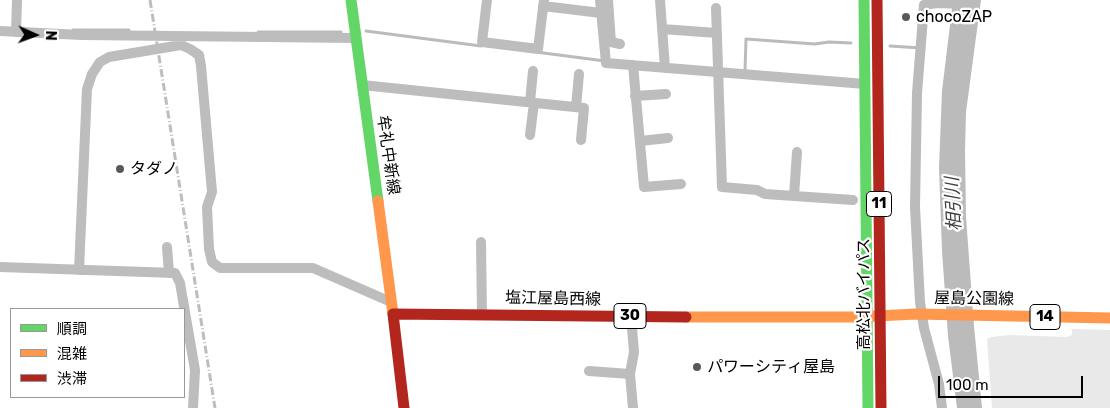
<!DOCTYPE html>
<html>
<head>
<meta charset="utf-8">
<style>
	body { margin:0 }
	#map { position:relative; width:1110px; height:408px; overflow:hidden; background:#fff; font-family:Rubik,"Noto Sans JP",sans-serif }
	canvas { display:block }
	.legend { position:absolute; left:10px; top:308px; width:175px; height:90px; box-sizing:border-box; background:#fff; border:1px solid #999; margin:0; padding:6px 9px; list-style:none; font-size:15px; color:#000 }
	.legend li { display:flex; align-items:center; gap:10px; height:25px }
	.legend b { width:25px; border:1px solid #999 }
	.north { position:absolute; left:10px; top:10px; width:50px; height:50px; -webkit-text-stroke:4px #fff; paint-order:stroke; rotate:92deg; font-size:14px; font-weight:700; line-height:20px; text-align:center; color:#000 }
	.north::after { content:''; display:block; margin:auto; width:18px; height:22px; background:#000; clip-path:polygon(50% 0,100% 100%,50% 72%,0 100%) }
	.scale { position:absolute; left:938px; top:376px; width:145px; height:22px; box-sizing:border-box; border:2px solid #000; border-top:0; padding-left:6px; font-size:15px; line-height:18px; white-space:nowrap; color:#000; -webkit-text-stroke:4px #fff; paint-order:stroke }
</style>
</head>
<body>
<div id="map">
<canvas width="1110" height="408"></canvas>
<ul class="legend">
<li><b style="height:6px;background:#63d668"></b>順調</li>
<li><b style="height:6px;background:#ff974d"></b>混雑</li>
<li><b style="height:6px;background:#b3261e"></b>渋滞</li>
</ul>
<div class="north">N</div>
<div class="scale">100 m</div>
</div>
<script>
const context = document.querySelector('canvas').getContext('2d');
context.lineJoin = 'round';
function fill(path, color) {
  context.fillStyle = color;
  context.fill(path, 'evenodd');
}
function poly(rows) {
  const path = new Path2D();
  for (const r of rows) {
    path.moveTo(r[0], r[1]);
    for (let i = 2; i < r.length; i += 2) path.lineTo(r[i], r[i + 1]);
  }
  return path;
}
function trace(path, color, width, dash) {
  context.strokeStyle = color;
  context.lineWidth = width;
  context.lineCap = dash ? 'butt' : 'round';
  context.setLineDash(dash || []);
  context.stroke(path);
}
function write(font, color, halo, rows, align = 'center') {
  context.font = font + ' Rubik,"Noto Sans JP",sans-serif';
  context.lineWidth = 4.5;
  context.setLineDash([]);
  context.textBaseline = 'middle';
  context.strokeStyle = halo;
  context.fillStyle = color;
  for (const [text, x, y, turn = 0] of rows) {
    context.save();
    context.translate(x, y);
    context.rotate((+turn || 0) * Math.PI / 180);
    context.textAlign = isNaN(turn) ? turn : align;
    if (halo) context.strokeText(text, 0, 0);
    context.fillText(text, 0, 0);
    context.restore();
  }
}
fill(poly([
	[1072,329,1110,330,1110,408,992,408,987,339,991,337,1010,335,1067,337,1072,335]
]), '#e9e9e9');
fill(poly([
	[953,0,981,0,966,112,965,151,966,217,974,326,982,408,957,408,948,336,942,251,939,167,942,91]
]), '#bbb');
trace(poly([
	[73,30,129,30],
	[366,31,481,46],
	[258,32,341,32],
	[890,46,921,48],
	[536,52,605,61],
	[743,71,745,71,746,39,815,44,829,42,851,43]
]), '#bbb', 3);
trace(poly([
	[942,408,939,384,924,328,920,302,915,207,917,93,924,5,937,3,965,4]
]), '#bbb', 10);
trace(poly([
	[487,0,482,42,538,49,544,0],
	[600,0,606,63,865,84],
	[608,0,611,42,620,44],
	[660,0,665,68],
	[543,6,601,13],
	[716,8,722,187,757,190,765,194,853,200],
	[662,29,717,33],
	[0,31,82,35,356,38],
	[16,32,17,0],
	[633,65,644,187,681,184],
	[362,85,584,108,581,140],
	[635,96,666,94],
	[530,102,533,71],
	[576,107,579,74],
	[530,135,534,103],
	[640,141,668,138],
	[794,196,797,152],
	[481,242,482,315],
	[167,247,169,273],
	[0,267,175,273,180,283,195,370,193,408],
	[79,270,87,89,92,74,100,62,109,57,181,45,190,49,199,55,201,66,212,192,207,207,209,249,212,262,220,268,313,268,391,302],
	[631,316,634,352,630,374,633,408],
	[589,371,630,374]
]), '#bdbdbd', 10);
trace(poly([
	[351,0,378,201],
	[864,0,868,408]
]), '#63d668', 11);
trace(poly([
	[378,201,393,314],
	[686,317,857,317,916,314,1110,318]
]), '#ff974d', 11);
trace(poly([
	[877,0,881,408],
	[404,408,393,314,686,317]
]), '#b3261e', 11);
trace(poly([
	[150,0,215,408]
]), '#bdbdbd', 3, [8, 2.5, 1, 2.5]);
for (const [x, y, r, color] of [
	[906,17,5,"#595959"],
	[120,169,5,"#595959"],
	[697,367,5,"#595959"]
]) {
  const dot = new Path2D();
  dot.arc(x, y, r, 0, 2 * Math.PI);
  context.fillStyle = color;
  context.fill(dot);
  trace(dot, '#fff', 2);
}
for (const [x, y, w] of [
	[879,204,25],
	[630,316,32],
	[1045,317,30]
]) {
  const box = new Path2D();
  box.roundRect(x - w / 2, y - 12.5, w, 25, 4);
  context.fillStyle = '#fff';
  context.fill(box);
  trace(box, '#000', 1);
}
write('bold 15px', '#000', null, [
	["11",879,204],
	["30",630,316],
	["14",1045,317]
]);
write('16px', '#000', '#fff', [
	["chocoZAP",916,17],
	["タダノ",130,169],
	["パワーシティ屋島",707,367]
], 'left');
write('16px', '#000', '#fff', [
	["牟礼中新線",388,155,82],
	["高松北バイパス",864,294,-90],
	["塩江屋島西線",553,299,1],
	["屋島公園線",974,299,1]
]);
write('italic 18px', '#3f3f3f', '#fff', [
	["相引川",954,204,-93]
]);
</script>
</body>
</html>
